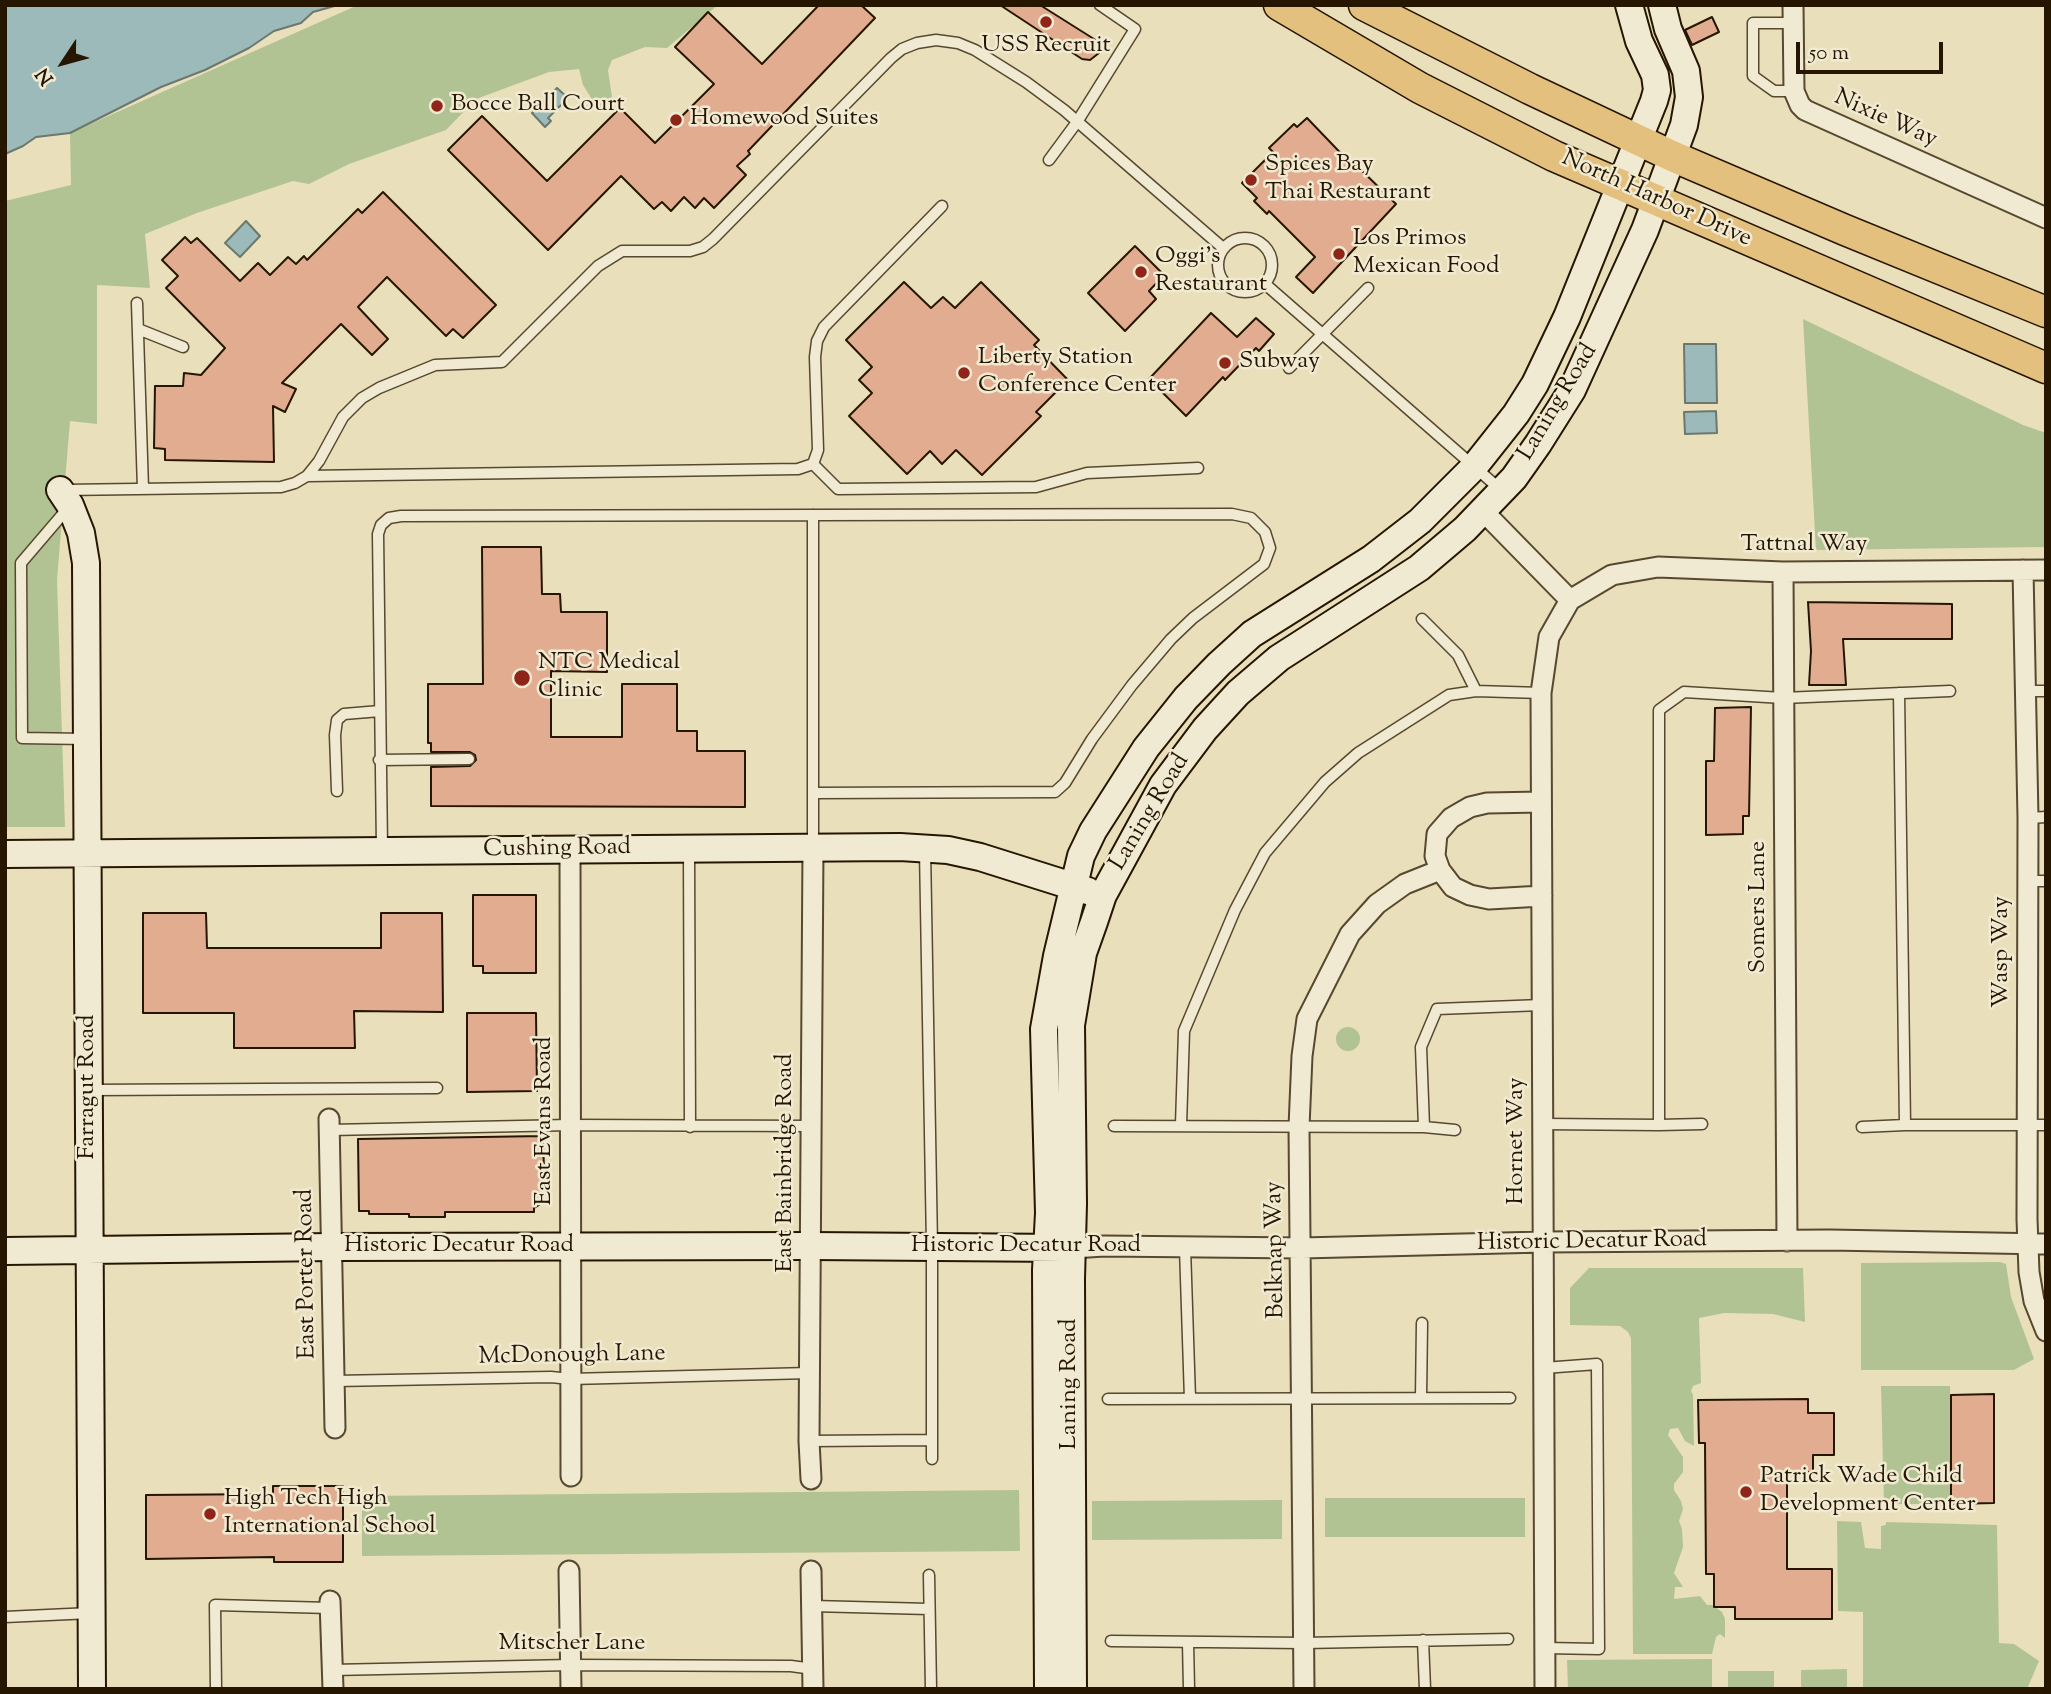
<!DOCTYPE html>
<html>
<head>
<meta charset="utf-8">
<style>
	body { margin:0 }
	#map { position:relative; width:2051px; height:1694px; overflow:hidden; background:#e9dfbb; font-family:"Sorts Mill Goudy",serif }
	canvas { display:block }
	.frame { position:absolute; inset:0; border:7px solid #261600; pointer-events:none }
	.north { position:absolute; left:28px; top:28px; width:70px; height:70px; -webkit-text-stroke:5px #f1ead3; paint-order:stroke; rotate:234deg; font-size:19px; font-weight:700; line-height:28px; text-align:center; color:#261600 }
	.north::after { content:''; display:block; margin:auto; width:24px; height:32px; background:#261600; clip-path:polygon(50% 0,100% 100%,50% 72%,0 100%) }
	.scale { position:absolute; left:1796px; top:42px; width:147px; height:32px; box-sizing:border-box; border:4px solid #261600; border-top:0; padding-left:9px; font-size:21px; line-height:24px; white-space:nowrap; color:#261600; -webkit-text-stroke:5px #f1ead3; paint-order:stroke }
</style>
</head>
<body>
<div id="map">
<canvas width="2051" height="1694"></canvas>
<div class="frame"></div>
<div class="north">N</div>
<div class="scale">50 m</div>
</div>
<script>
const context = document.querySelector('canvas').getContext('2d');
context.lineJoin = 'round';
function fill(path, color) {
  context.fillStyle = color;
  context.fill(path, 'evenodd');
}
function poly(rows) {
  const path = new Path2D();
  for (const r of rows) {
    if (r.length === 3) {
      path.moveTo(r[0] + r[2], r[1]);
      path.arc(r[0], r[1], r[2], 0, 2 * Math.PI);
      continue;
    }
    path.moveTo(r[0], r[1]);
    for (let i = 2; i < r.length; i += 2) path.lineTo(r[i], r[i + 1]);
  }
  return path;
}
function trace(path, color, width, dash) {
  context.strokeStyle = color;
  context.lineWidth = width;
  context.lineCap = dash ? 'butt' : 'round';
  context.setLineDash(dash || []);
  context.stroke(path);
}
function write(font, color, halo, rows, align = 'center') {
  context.font = font + ' "Sorts Mill Goudy",serif';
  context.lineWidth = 5;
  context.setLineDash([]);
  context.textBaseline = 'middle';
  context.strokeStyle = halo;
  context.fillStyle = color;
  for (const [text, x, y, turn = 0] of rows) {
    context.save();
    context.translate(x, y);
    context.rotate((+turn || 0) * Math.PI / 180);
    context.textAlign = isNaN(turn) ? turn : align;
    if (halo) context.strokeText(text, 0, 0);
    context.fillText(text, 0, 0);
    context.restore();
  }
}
fill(poly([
	[358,5,718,5,667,48,645,47,612,60,608,70,612,97,600,112,583,85,579,69,549,72,476,99,446,130,349,164,309,184,293,181,197,213,145,234,150,288,97,285,97,424,70,421,57,580,65,827,5,827,5,201,71,185,70,133],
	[1803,319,2023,425,2046,433,2046,547,1816,550],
	[1348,1039,12],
	[2000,1262,2006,1264,2011,1297,2034,1359,2014,1370,1861,1370,1861,1263],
	[1589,1268,1803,1268,1805,1322,1773,1314,1724,1313,1699,1318,1701,1383,1693,1386,1691,1391,1693,1395,1694,1446,1685,1441,1678,1428,1670,1429,1668,1435,1683,1457,1683,1472,1674,1484,1674,1490,1681,1501,1683,1509,1679,1521,1682,1529,1683,1547,1674,1573,1683,1587,1675,1587,1674,1599,1700,1596,1707,1605,1712,1605,1722,1612,1725,1619,1725,1638,1720,1634,1716,1637,1712,1654,1633,1654,1631,1338,1628,1332,1620,1326,1570,1325,1570,1288],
	[1881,1386,1950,1386,1951,1504,1884,1504],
	[1019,1490,1020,1551,362,1556,362,1496],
	[1325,1498,1525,1498,1525,1537,1325,1537],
	[1282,1500,1282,1539,1092,1540,1092,1501],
	[1837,1521,1861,1522,1865,1548,1881,1549,1881,1526,1886,1525,1886,1522,1997,1525,1999,1643,2014,1644,2039,1661,2027,1689,1863,1689,1863,1612,1838,1611],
	[1712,1659,1712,1689,1568,1689,1567,1660],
	[1847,1669,1847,1689,1801,1689,1801,1670],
	[1728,1671,1774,1671,1774,1689,1728,1689]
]), '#b2c393');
const water = poly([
	[5,5,338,5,313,12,301,23,274,31,249,48,205,70,161,87,70,133,36,137,23,146,5,154,5,5],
	[557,88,568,98,548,118,551,121,545,127,532,113,557,88],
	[246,221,260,236,240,257,225,243,246,221],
	[1684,344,1716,344,1717,403,1685,403,1684,344],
	[1716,411,1717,433,1685,434,1684,412,1716,411]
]);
fill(water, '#9bbab9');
trace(water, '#6c786f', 2);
const building = poly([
	[819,5,861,5,875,18,748,151,750,154,737,166,746,175,714,208,704,198,695,208,684,197,671,211,662,202,654,209,621,176,548,250,448,150,482,116,547,181,620,108,655,143,714,84,675,47,708,12,762,64,819,5],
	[1000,5,1040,5,1094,39,1099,45,1099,53,1090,60,1082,59,1000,5],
	[1712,17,1719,32,1692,45,1685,30,1712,17],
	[1307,118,1354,167,1356,165,1396,204,1313,293,1296,277,1315,257,1269,211,1267,214,1254,201,1257,198,1242,183,1273,152,1269,148,1294,124,1297,127,1307,118],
	[383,192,496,305,463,338,453,329,446,336,387,277,358,307,388,339,372,355,341,324,282,383,296,389,285,412,273,406,274,462,165,460,165,449,154,448,155,386,183,386,184,373,201,375,225,348,166,288,178,276,162,260,185,237,191,243,197,238,240,281,258,263,270,275,288,257,296,264,304,256,307,260,358,209,362,213,383,192],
	[1135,246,1164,275,1149,291,1156,299,1125,331,1088,293,1135,246],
	[904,282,931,308,943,297,955,308,981,282,1039,340,1034,345,1068,380,1036,412,1041,416,982,475,956,450,942,464,930,451,907,474,849,416,872,393,859,380,872,367,846,340,904,282],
	[1211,313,1237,337,1256,318,1274,334,1259,351,1256,348,1225,380,1223,377,1186,416,1149,379,1211,313],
	[482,547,541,547,542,594,560,594,561,612,607,612,607,672,551,671,551,737,622,737,622,684,677,684,677,731,697,731,697,751,745,751,745,807,431,806,431,767,470,766,476,760,475,755,470,752,431,752,431,743,428,743,428,684,483,684,482,547],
	[1808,602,1952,604,1952,639,1843,639,1846,685,1809,685,1811,651,1808,602],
	[1751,707,1749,816,1743,816,1743,834,1706,835,1706,761,1714,761,1715,708,1751,707],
	[473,895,536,895,536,973,483,973,483,966,473,966,473,895],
	[143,913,206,913,207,948,381,948,381,913,442,913,443,1012,354,1011,355,1048,234,1048,234,1013,143,1013,143,913],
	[467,1013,536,1013,537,1091,467,1092,467,1013],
	[543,1136,544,1172,541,1172,543,1199,539,1205,534,1208,534,1212,445,1212,445,1217,409,1217,409,1214,369,1214,369,1211,359,1211,358,1139,543,1136],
	[1994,1394,1994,1503,1951,1504,1951,1395,1994,1394],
	[1808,1399,1808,1413,1834,1413,1834,1455,1813,1455,1813,1472,1787,1472,1787,1569,1832,1569,1832,1619,1735,1619,1735,1607,1714,1607,1714,1574,1706,1574,1705,1443,1699,1443,1698,1400,1808,1399],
	[273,1486,343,1486,343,1562,274,1562,274,1557,146,1559,146,1495,273,1494,273,1486]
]);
fill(building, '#e2ac91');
trace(building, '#261600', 2);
const lane = poly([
	[1793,23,1753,23,1753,76,1774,91,1794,91],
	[1049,160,1077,122,1135,29,1100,5],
	[1245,265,27],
	[1264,283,1501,490],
	[137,303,143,489],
	[138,329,183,347],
	[1289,368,1368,288],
	[813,464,838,489,1036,487,1087,473,1198,468],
	[307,476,798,469,813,464,818,450,815,357,817,341,824,327,942,206],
	[64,490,281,487,295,483,307,476,319,461,343,417,362,398,379,388,435,365,502,362,598,266,622,251,690,251,703,247,713,239,891,58,902,49,917,43,936,40,958,43,975,50,1026,82,1064,110,1223,248],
	[68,508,21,563,22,738,86,739],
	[1422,619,1458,655,1476,691],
	[2025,691,2046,691],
	[1899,693,1905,1125,2046,1125],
	[379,760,469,759],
	[337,791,335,735,337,720,344,714,380,711],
	[2028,818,2046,817],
	[813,847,813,515],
	[382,848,378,534,381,525,389,518,401,516,1232,514,1251,518,1265,532,1270,548,1264,564,1193,618,1171,639,1132,685,1092,739,1065,783,1055,792,813,793],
	[925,850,932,1246,932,1459],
	[689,851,690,1127],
	[2028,881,2046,881],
	[91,1090,437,1088],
	[1542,1124,1659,1125],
	[1702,1124,1659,1125,1659,710,1684,692,1783,698,1950,691],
	[1181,1125,1184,1031,1235,910,1265,853,1325,782,1358,753,1449,695,1476,691,1541,693],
	[1114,1126,1424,1127,1455,1130],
	[1424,1127,1421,1047,1437,1009,1542,1005],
	[1862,1127,1905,1125],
	[330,1130,570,1125,811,1126],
	[1185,1248,1190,1399],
	[1544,1368,1597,1364,1599,1649,1545,1648],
	[335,1381,551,1377,570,1379,810,1373],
	[1421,1398,1422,1323],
	[1108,1399,1510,1398],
	[809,1441,932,1440],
	[929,1575,931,1689],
	[812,1606,929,1609],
	[5,1617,91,1613],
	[1423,1640,1425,1689],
	[1111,1641,1304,1643,1508,1639],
	[1188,1642,1189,1689],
	[332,1670,571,1665,791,1666,813,1669],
	[216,1689,215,1605,330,1608]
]);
const street = poly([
	[1793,5,1794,91,1800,105,1805,110,2046,218],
	[1483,511,1570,600],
	[2023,570,2028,818,2027,1219,2029,1272,2034,1301,2046,1331],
	[1783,572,1787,1241],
	[1541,802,1487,803,1470,807,1451,818,1437,834,1435,856,1440,870,1453,887,1470,895,1489,899,1542,896],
	[570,850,571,1476],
	[329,1119,335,1428],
	[1073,1248,1104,1246,1302,1248,1543,1242,1830,1240,2046,1244],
	[811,1479,809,1441,813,848],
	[569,1571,571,1689],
	[811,1571,813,1689],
	[330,1601,333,1689],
	[1304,1689,1299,1127,1302,1056,1307,1019,1350,934,1377,904,1405,884,1440,870],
	[1545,1689,1541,693,1549,637,1570,600,1612,575,1658,567,1783,572,2046,570]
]);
const secondary = poly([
	[60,490,70,505,81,533,86,563,92,1689],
	[5,854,900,847,948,850,980,857,1088,891],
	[5,1251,333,1247,811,1246,1064,1248],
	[1048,1689,1046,1270,1049,1213,1044,1029,1057,956,1081,856,1093,831,1146,748,1186,698,1219,664,1252,634,1371,559,1420,521,1474,467,1516,414,1535,384,1567,317,1654,101,1657,90,1655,75,1639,41,1629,5],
	[1073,1689,1071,1279,1073,1204,1071,1025,1083,953,1094,922,1103,895,1163,785,1205,729,1238,693,1279,658,1419,568,1465,529,1514,478,1538,444,1572,390,1645,230,1684,125,1689,97,1686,71,1668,29,1662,5]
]);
const primary = poly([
	[1279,5,1420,88,1554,156,2046,368],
	[1364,5,1530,89,1672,156,1845,230,2046,312]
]);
trace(lane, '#57482f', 13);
trace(street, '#57482f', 23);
trace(secondary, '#261600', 30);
trace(primary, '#261600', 33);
trace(lane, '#f1ead3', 10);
trace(street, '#f1ead3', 19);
trace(secondary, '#f1ead3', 26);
trace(primary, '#e4c07e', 30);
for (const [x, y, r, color] of [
	[1046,22,7,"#8f2418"],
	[437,106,7,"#8f2418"],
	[676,120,7,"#8f2418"],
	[1251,180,7,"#8f2418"],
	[1339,254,7,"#8f2418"],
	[1141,272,7,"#8f2418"],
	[1225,363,7,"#8f2418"],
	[964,373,7,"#8f2418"],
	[522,678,9,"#8f2418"],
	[1746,1492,7,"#8f2418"],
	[210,1514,7,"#8f2418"]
]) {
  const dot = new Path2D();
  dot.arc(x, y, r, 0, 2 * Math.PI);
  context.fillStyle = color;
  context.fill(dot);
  trace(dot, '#f1ead3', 2.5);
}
write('24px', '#261600', '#f1ead3', [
	["USS Recruit",1046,47,"center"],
	["Bocce Ball Court",451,106],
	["Homewood Suites",690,120],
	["Spices Bay",1265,166],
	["Thai Restaurant",1265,194],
	["Los Primos",1353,240],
	["Mexican Food",1353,268],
	["Oggi's",1155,258],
	["Restaurant",1155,286],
	["Liberty Station",978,359],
	["Conference Center",978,387],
	["Subway",1239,363],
	["NTC Medical",538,664],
	["Clinic",538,692],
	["Patrick Wade Child",1760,1478],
	["Development Center",1760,1506],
	["High Tech High",224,1500],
	["International School",224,1528]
], 'left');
write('24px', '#261600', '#f1ead3', [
	["Nixie Way",1885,120,24],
	["North Harbor Drive",1656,200,24],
	["Laning Road",1559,403,-59],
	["Tattnal Way",1804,546],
	["Laning Road",1151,813,-59],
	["Cushing Road",557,850,-1],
	["Somers Lane",1760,907,-90],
	["Wasp Way",2003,952,-90],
	["Farragut Road",89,1087,-90],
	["East Evans Road",546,1121,-90],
	["Hornet Way",1518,1141,-90],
	["East Bainbridge Road",787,1163,-90],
	["Historic Decatur Road",1592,1243,-1],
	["Historic Decatur Road",459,1247],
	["Historic Decatur Road",1026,1247],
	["Belknap Way",1277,1250,-91],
	["East Porter Road",308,1274,-91],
	["McDonough Lane",572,1357,-1],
	["Laning Road",1071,1384,-90],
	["Mitscher Lane",572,1645]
]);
</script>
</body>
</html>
